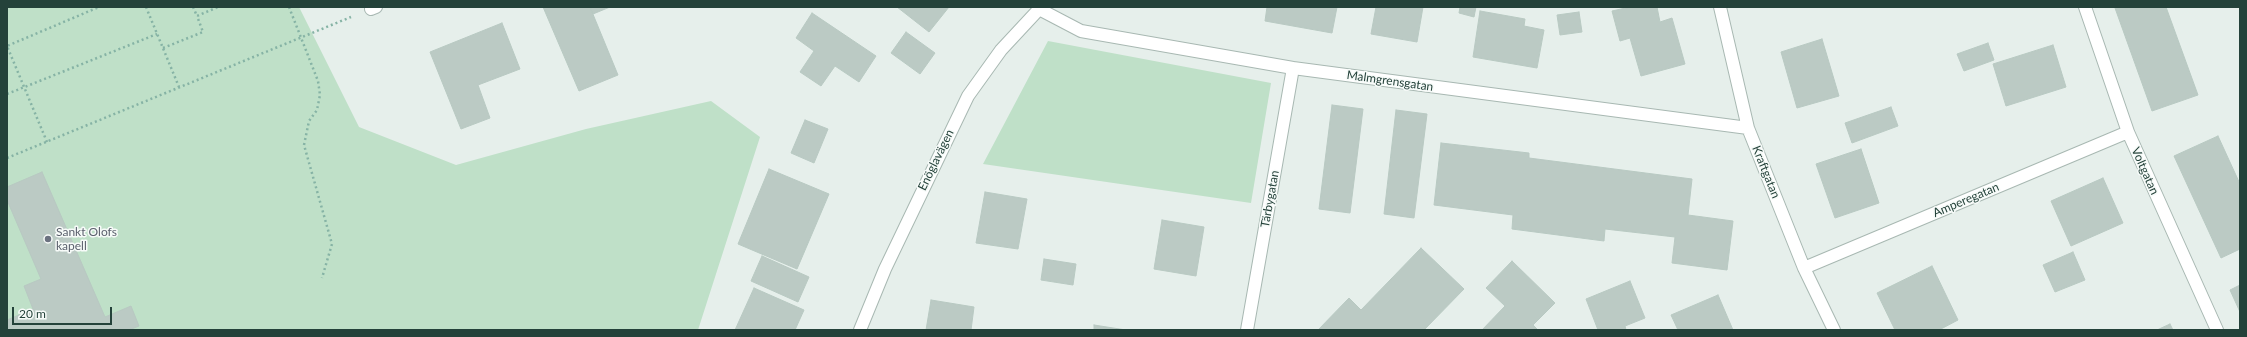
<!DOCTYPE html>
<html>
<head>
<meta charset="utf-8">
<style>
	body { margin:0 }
	#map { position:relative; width:2247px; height:337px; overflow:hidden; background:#e6efeb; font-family:Lato,sans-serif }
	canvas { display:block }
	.frame { position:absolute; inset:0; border:8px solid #24423a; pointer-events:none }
	.scale { position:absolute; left:12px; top:307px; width:100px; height:18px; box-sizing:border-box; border:2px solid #24423a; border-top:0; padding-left:5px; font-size:12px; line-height:14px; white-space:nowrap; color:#24423a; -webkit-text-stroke:3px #f7fbf9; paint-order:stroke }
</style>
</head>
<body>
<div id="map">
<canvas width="2247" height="337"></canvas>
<div class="frame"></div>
<div class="scale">20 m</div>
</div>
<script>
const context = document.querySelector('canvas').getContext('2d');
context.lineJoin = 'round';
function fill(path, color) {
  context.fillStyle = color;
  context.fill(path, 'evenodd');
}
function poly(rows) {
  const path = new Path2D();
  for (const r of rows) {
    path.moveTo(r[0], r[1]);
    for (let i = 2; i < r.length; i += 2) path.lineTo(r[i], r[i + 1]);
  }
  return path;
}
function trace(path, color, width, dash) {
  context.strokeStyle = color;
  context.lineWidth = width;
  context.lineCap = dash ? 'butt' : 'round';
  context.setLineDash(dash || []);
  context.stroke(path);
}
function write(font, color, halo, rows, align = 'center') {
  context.font = font + ' Lato,sans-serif';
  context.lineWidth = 3;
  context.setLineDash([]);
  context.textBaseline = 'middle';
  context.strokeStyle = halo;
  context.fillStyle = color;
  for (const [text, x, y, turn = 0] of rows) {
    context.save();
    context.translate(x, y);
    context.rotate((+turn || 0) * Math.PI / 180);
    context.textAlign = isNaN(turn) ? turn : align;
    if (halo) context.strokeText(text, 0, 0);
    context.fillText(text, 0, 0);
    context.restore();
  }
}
fill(poly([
	[7,7,299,7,359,127,456,165,586,129,711,101,760,137,698,330,7,330],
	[1048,41,1271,83,1251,203,983,164]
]), '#bfe0c8');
const building = poly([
	[543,7,590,7,618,75,579,91,543,7],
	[590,7,610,7,593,14,590,7],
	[897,7,949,7,929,32,897,7],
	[1267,7,1337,7,1332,33,1265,21,1267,7],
	[1376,7,1423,7,1417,42,1371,34,1376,7],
	[1460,7,1476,7,1474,17,1459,13,1460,7],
	[1630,7,1657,7,1660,22,1672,18,1685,64,1641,76,1630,38,1620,41,1612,11,1630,7],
	[2118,7,2166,7,2198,95,2152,111,2115,8,2118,7],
	[1480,11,1525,19,1524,26,1544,30,1537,68,1473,57,1480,11],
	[1579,12,1582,32,1560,35,1557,15,1579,12],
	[812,13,876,56,859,82,835,66,821,86,800,72,814,51,796,38,812,13],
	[502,23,520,69,478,85,490,118,461,129,430,52,502,23],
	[906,32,935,53,920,74,891,53,906,32],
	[1822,39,1839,96,1797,108,1781,52,1822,39],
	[1988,43,1994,60,1964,71,1957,54,1988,43],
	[2053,45,2066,87,2006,106,1993,64,2053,45],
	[1332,105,1363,109,1350,213,1319,209,1332,105],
	[1891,107,1898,126,1852,143,1845,123,1891,107],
	[1396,110,1427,114,1414,218,1384,214,1396,110],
	[805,120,828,129,814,163,791,153,805,120],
	[2218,136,2240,184,2240,249,2221,258,2174,156,2218,136],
	[1441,143,1529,153,1529,158,1692,179,1688,215,1733,221,1727,270,1672,263,1675,237,1605,229,1604,241,1512,229,1513,215,1434,205,1441,143],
	[1861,149,1879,203,1835,218,1816,164,1861,149],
	[769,169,829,194,797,269,738,244,769,169],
	[42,172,105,317,131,306,139,326,129,330,7,330,7,320,33,309,24,286,41,279,7,200,7,187,42,172],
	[2103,178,2123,223,2071,246,2051,201,2103,178],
	[985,192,1027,199,1018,249,976,243,985,192],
	[1162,220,1204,227,1196,276,1154,269,1162,220],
	[1421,248,1464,289,1424,330,1318,330,1349,298,1361,310,1421,248],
	[2073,252,2085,280,2055,292,2043,265,2073,252],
	[762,256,809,277,798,302,751,281,762,256],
	[1044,259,1076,264,1073,285,1041,280,1044,259],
	[1512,261,1555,303,1533,325,1538,330,1482,330,1505,306,1486,288,1512,261],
	[1932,266,1958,320,1939,330,1895,330,1877,293,1932,266],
	[1630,281,1645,318,1625,326,1626,330,1598,330,1586,299,1630,281],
	[2240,285,2240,312,2230,290,2240,285],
	[754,288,804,310,795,330,735,330,754,288],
	[1718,295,1733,330,1678,330,1671,315,1718,295],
	[931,300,974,307,971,330,926,330,931,300],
	[2170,324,2173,330,2157,330,2170,324],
	[1094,325,1126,330,1094,330,1094,325]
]);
fill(building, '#bbcac4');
trace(building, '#b8c9c2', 1);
const minor = poly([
	[1720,7,1748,128,1804,268,1834,330],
	[2085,7,2128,132,2217,330],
	[371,9,376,7],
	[1039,9,1081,31,1293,68,1748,128],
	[1804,268,2128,132],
	[1247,330,1293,68]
]);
const tertiary = poly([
	[860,330,885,269,968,96,1001,50,1041,7]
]);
trace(minor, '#a8b8b2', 14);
trace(tertiary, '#a8b8b2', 14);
trace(poly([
	[146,7,179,87],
	[193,7,197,16,218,7],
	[289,7,318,81,320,95,317,110,309,121,304,145,332,244,322,278],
	[163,48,203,32,197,16],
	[7,94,157,34],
	[47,142,7,46,99,7],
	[7,158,351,17]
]), '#86b3a5', 2.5, [2, 3]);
trace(minor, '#fff', 12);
trace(tertiary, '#fff', 12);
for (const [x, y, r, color] of [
	[48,239,4,"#6b7280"]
]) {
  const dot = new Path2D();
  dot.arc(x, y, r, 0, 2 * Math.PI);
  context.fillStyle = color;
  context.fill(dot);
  trace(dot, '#f7fbf9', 1.5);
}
write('12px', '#24423a', '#f7fbf9', [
	["Malmgrensgatan",1390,81,8],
	["Enöglavägen",936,160,-64],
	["Voltgatan",2145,171,66],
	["Kraftgatan",1766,172,68],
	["Tärbygatan",1270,199,-80],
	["Amperegatan",1966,200,-23]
]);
write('12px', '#5b616d', '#f7fbf9', [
	["Sankt Olofs",56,232],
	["kapell",56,246]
], 'left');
</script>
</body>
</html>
